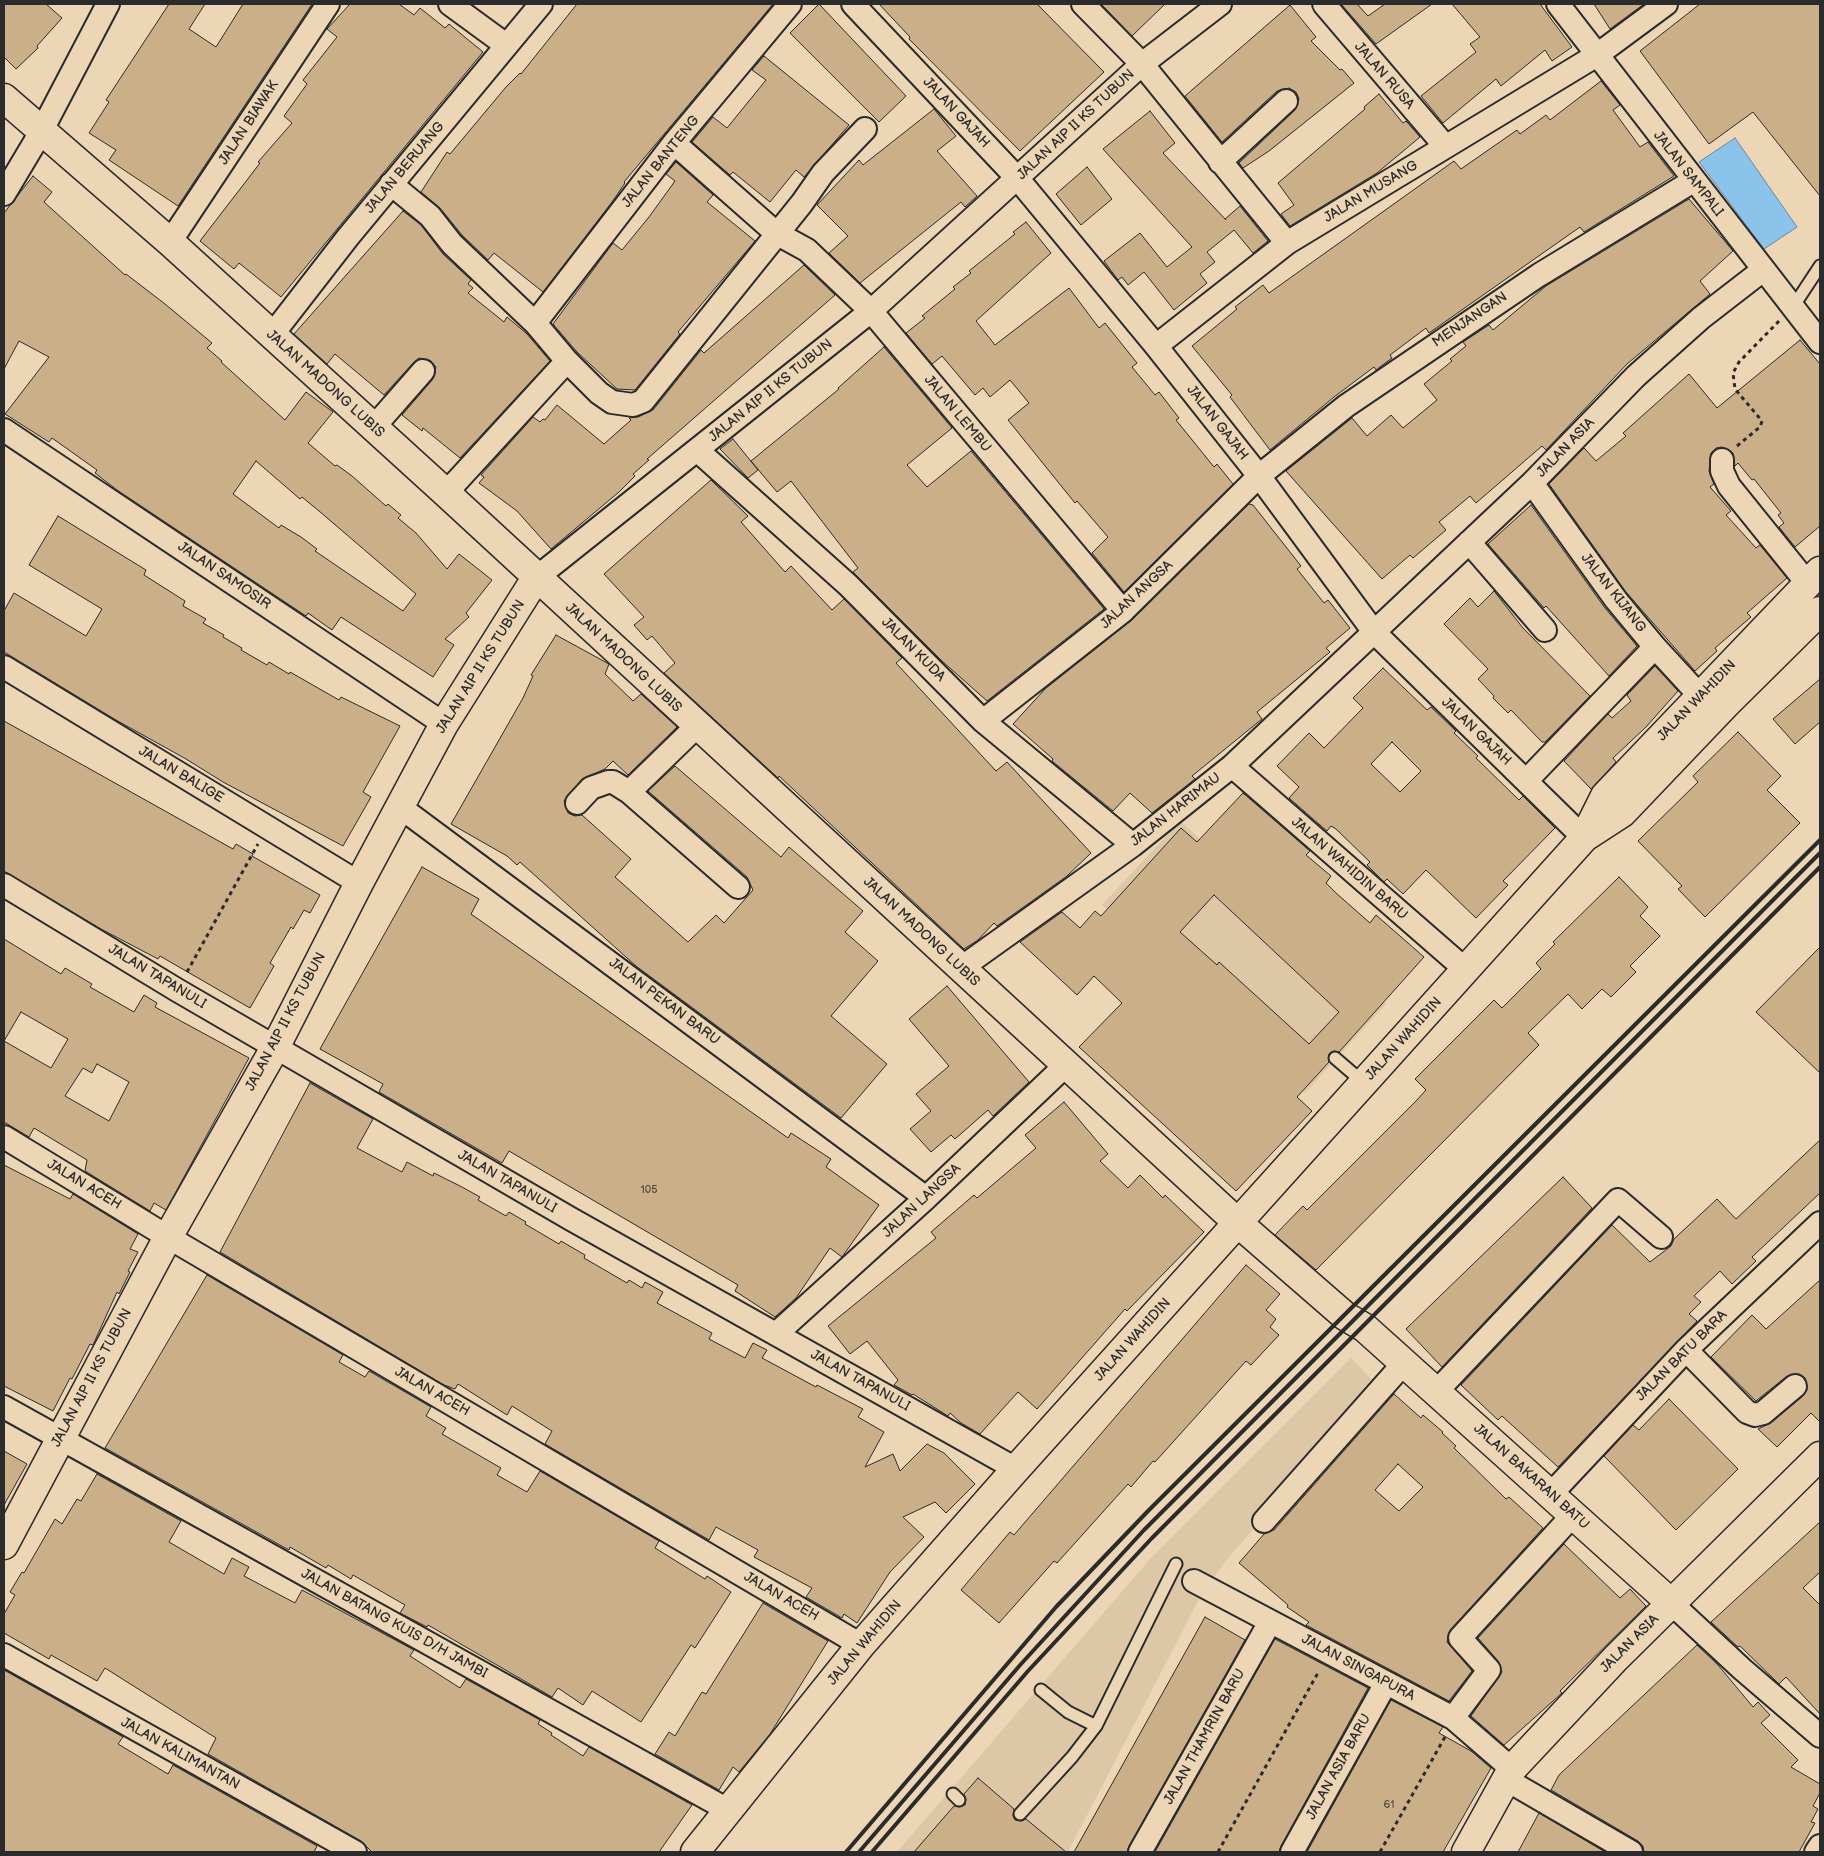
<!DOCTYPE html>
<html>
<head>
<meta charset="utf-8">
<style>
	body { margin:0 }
	#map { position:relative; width:1824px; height:1856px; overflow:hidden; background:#ecd6b5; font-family:"Balsamiq Sans",sans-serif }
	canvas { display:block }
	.frame { position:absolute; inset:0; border:5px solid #2b2b2b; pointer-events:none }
</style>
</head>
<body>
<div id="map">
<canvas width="1824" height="1856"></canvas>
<div class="frame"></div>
</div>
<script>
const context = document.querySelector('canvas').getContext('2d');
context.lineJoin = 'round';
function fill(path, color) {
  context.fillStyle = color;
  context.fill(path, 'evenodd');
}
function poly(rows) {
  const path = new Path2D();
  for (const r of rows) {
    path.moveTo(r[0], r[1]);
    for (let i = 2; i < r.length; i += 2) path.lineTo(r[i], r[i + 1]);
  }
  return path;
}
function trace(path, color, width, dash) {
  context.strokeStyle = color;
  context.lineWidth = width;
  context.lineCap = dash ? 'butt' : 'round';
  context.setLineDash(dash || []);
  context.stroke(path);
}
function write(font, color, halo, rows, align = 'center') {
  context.font = font + ' "Balsamiq Sans",sans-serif';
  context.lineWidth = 5;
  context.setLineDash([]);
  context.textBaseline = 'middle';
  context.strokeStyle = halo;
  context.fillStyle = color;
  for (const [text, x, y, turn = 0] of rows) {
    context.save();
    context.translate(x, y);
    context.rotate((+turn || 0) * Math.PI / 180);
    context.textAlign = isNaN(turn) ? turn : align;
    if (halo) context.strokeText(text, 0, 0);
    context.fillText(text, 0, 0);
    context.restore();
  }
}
fill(poly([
	[1180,821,1386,1004,1305,1093,1102,905],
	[1351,1358,1378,1386,1224,1563,1197,1603,1068,1852,897,1852,1150,1559]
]), '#dec7a6');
const water = poly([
	[1735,138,1797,227,1764,249,1699,162,1735,138]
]);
fill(water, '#8bc3ea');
trace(water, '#65869e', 1);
const building = poly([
	[4,4,46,4,62,18,37,46,38,48,16,69,4,57,4,4],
	[169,4,205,4,189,29,216,47,243,4,312,4,178,206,109,160,116,150,89,133,109,102,106,100,169,4],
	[350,4,399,4,414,15,420,8,445,28,449,24,483,52,281,297,239,263,234,269,200,241,247,180,260,163,258,162,292,123,284,116,307,84,303,80,337,37,327,29,350,4],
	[577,4,773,4,624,182,625,183,612,202,543,292,494,253,488,260,462,235,440,208,421,192,447,152,450,154,506,87,520,73,521,74,577,4],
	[819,4,906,96,879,122,790,33,819,4],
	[879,4,1037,4,1104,72,1020,151,909,39,910,37,879,4],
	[1101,4,1165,4,1132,36,1101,4],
	[1341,4,1357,4,1368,16,1385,4,1432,4,1376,44,1341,4],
	[1452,4,1540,4,1572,47,1552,61,1545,50,1501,86,1496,79,1443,123,1421,96,1476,52,1470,44,1480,37,1452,4],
	[1594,4,1644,4,1610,29,1594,4],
	[1700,4,1820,4,1820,196,1753,112,1709,144,1640,51,1700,4],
	[1290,5,1316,37,1311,41,1340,70,1342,69,1354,83,1269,151,1243,168,1239,163,1295,110,1299,99,1296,92,1289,88,1277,91,1222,142,1185,96,1290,5],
	[764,56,849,125,804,177,796,170,770,202,733,172,730,175,692,142,713,117,727,128,766,80,752,70,764,56],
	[1601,81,1620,105,1613,110,1640,147,1648,142,1674,176,1584,232,1580,227,1429,333,1426,328,1390,355,1392,358,1376,370,1374,367,1334,397,1270,450,1230,397,1232,395,1192,346,1237,309,1235,307,1263,285,1269,293,1454,161,1461,169,1517,130,1520,134,1546,115,1550,120,1601,81],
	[1379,94,1403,123,1406,121,1420,137,1377,173,1290,226,1281,214,1294,205,1278,183,1365,109,1364,107,1379,94],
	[934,109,956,136,937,151,977,196,965,207,961,202,860,283,829,253,848,236,817,205,859,160,863,165,934,109],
	[1150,111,1175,143,1163,153,1226,220,1225,219,1240,206,1268,241,1253,253,1234,230,1207,252,1215,262,1200,274,1207,283,1174,310,1144,272,1128,285,1122,277,1118,280,1104,261,1140,233,1167,267,1192,247,1103,149,1150,111],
	[676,162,713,195,707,202,755,241,678,332,680,334,635,390,617,389,577,352,553,324,613,243,622,250,649,217,675,181,666,174,676,162],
	[1087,167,1112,199,1081,225,1056,194,1087,167],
	[33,176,52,192,44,202,125,275,126,274,165,304,212,343,207,348,222,361,221,362,285,420,306,392,333,412,308,443,335,466,337,465,352,476,386,506,388,504,401,515,398,518,416,533,447,569,459,554,492,580,466,613,469,617,445,639,454,645,433,677,341,617,332,630,308,613,306,616,117,490,95,473,97,470,52,438,49,442,5,414,49,357,19,341,4,369,4,213,33,176],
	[256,461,300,499,302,497,319,511,416,594,403,611,315,551,317,549,301,537,281,525,279,528,233,494,256,461],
	[1689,199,1733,251,1700,281,1710,294,1627,364,1546,450,1542,446,1476,503,1470,496,1439,522,1446,530,1413,558,1410,555,1382,579,1286,471,1352,418,1367,436,1391,415,1403,428,1437,400,1424,384,1452,361,1450,359,1466,346,1463,342,1489,325,1493,330,1546,286,1689,199],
	[403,211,421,225,443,254,471,280,468,284,473,288,468,293,504,322,507,317,527,334,550,361,460,458,423,428,422,431,402,415,433,379,436,367,431,361,419,358,414,362,384,395,335,354,327,364,294,334,403,211],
	[1026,222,1051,253,976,321,995,345,1069,288,1099,328,1105,323,1137,363,1132,367,1155,395,1159,392,1179,418,1176,420,1214,467,1217,464,1233,484,1124,592,1092,553,1108,537,1077,501,1075,503,1008,420,1029,403,1010,380,990,397,983,388,975,395,942,356,932,364,906,333,925,318,922,316,955,289,953,287,971,273,969,271,1015,234,1013,232,1026,222],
	[804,265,835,295,647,459,649,460,633,474,635,476,619,492,551,549,517,511,479,483,484,477,481,475,533,417,540,422,543,419,545,420,557,405,604,444,631,420,629,418,638,417,653,410,701,350,704,353,804,265],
	[1800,340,1820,364,1820,526,1795,547,1779,527,1784,523,1778,515,1781,513,1754,479,1752,480,1738,463,1735,466,1733,453,1722,447,1716,448,1711,453,1709,471,1714,484,1710,487,1731,511,1726,515,1756,548,1760,545,1787,578,1747,613,1751,617,1715,648,1717,651,1695,671,1626,592,1549,484,1584,448,1596,461,1626,436,1623,433,1689,374,1717,408,1800,340],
	[884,347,952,428,907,465,927,487,971,451,1104,609,987,701,942,661,853,572,858,568,791,481,777,492,751,461,839,389,838,388,884,347],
	[733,439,758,470,748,478,720,449,733,439],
	[711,480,748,516,741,522,785,572,791,566,832,610,844,599,902,658,896,663,996,771,1007,762,1091,853,1067,876,997,926,994,923,978,940,964,949,779,776,778,778,664,673,675,663,652,636,647,640,634,625,644,617,604,574,711,480],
	[1249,504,1253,505,1301,566,1297,569,1324,603,1328,600,1350,628,1326,648,1330,652,1257,712,1262,719,1192,776,1195,779,1152,813,1130,793,1113,811,1052,761,1053,759,1013,724,1045,689,1132,620,1249,504],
	[1531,505,1605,608,1637,646,1609,676,1546,606,1544,608,1488,544,1531,505],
	[58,516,146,570,144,575,185,601,183,606,206,619,203,623,224,635,223,637,242,648,241,650,267,665,269,662,289,674,290,672,339,700,341,697,400,726,363,792,371,797,343,846,223,782,186,759,116,720,4,652,4,611,14,593,86,636,102,609,29,565,58,516],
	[1494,591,1523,628,1590,696,1545,742,1542,742,1511,710,1508,713,1493,698,1494,696,1478,679,1488,669,1444,624,1470,598,1478,607,1494,591],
	[556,635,609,664,605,674,633,701,641,694,677,727,628,775,613,761,605,769,582,779,564,801,568,813,575,816,582,815,631,859,615,877,652,910,688,942,716,915,724,923,753,890,747,877,648,791,675,766,781,857,789,847,863,911,845,932,878,961,831,1016,887,1064,841,1118,636,966,520,862,517,865,507,856,451,824,523,698,533,676,531,675,556,635],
	[1655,666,1678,691,1646,727,1613,758,1616,762,1591,789,1564,761,1608,714,1612,718,1631,701,1627,695,1655,666],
	[1383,668,1427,710,1431,707,1456,731,1454,733,1478,756,1476,758,1519,800,1523,796,1555,828,1503,881,1508,885,1476,918,1426,870,1403,894,1387,879,1384,882,1367,865,1370,862,1336,829,1331,826,1327,831,1289,798,1299,787,1277,766,1309,733,1324,748,1363,708,1353,698,1383,668],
	[1392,742,1421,771,1400,792,1371,764,1392,742],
	[1820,679,1820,722,1795,744,1773,719,1820,679],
	[4,721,233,849,236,844,253,854,252,856,320,895,310,913,304,910,293,929,291,927,270,963,274,966,250,1008,160,956,158,959,101,929,4,871,4,721],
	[1738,732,1781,776,1767,790,1800,823,1705,917,1678,889,1682,886,1638,841,1698,782,1693,776,1738,732],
	[1243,793,1310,851,1306,855,1331,876,1326,883,1336,893,1370,923,1376,915,1424,957,1339,1052,1333,1051,1329,1054,1329,1062,1297,1097,1312,1111,1236,1191,1079,1047,1122,1003,1094,976,1077,995,1020,942,1062,912,1080,928,1095,911,1101,916,1181,828,1197,842,1243,793],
	[1214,895,1339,1012,1309,1044,1219,962,1217,965,1180,932,1214,895],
	[422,867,479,899,471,914,788,1138,791,1133,831,1159,826,1167,879,1205,842,1257,830,1248,796,1298,775,1317,735,1291,738,1285,509,1151,502,1163,379,1092,383,1084,320,1049,422,867],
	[1619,877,1648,907,1640,916,1660,936,1630,966,1636,972,1611,997,1602,989,1582,1009,1568,994,1528,1033,1539,1045,1316,1270,1275,1235,1303,1206,1307,1210,1416,1101,1426,1090,1415,1079,1494,1000,1502,1008,1541,969,1536,963,1555,944,1553,942,1619,877],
	[4,939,61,974,65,968,92,984,90,987,134,1012,144,995,157,1003,155,1007,249,1058,166,1210,154,1203,150,1211,85,1171,87,1160,34,1128,29,1137,4,1122,4,939],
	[21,1012,68,1039,51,1068,4,1041,21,1012],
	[97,1064,129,1082,109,1121,65,1096,83,1068,92,1073,97,1064],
	[1820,947,1820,1073,1756,1012,1820,947],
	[947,986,1029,1082,993,1116,988,1110,955,1139,951,1135,931,1152,910,1129,931,1111,916,1094,949,1066,909,1019,947,986],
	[310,1083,373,1119,357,1148,402,1172,407,1162,433,1176,434,1173,462,1187,480,1197,478,1200,506,1216,509,1212,526,1222,525,1224,559,1244,561,1241,585,1255,584,1258,627,1283,629,1280,642,1288,645,1282,663,1292,657,1303,712,1333,709,1339,745,1358,753,1343,767,1350,762,1358,816,1387,817,1385,863,1409,858,1417,884,1432,865,1467,893,1454,900,1471,927,1444,944,1453,975,1484,946,1513,935,1502,903,1517,924,1537,890,1572,857,1623,844,1614,842,1618,806,1597,812,1588,754,1557,758,1550,716,1527,709,1540,545,1444,552,1431,512,1406,507,1415,458,1384,455,1389,444,1385,220,1252,310,1083],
	[1064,1102,1108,1154,1100,1161,1128,1188,1140,1175,1163,1198,1165,1195,1204,1232,1127,1311,1125,1309,1037,1409,1018,1392,980,1434,961,1423,950,1413,948,1416,913,1394,912,1395,894,1385,898,1380,867,1341,850,1354,828,1326,936,1238,931,1232,974,1195,977,1198,1036,1148,1025,1135,1064,1102],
	[1820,1140,1820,1193,1752,1257,1756,1261,1732,1284,1720,1271,1694,1296,1701,1302,1689,1314,1697,1321,1558,1467,1502,1416,1498,1420,1461,1385,1612,1225,1650,1262,1671,1246,1674,1239,1717,1199,1736,1219,1820,1140],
	[4,1165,70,1199,73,1194,138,1234,130,1249,138,1252,128,1271,130,1272,119,1294,117,1292,93,1345,90,1344,72,1379,70,1378,53,1411,4,1386,4,1165],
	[1563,1177,1592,1208,1442,1367,1406,1329,1563,1177],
	[1246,1265,1280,1294,1266,1310,1276,1319,1270,1327,1279,1335,1251,1365,1246,1361,1155,1462,1153,1461,1131,1487,1128,1484,1057,1563,1054,1561,999,1623,961,1590,1010,1532,1014,1535,1246,1265],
	[207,1275,343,1355,339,1362,365,1377,369,1371,431,1407,426,1416,446,1428,442,1434,501,1468,497,1475,527,1492,540,1471,659,1541,655,1548,705,1579,707,1576,731,1592,695,1648,691,1645,641,1722,592,1691,583,1705,558,1688,552,1697,428,1625,427,1627,400,1613,405,1605,353,1575,351,1579,328,1565,326,1568,290,1547,289,1550,105,1448,207,1275],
	[1820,1280,1820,1422,1811,1413,1777,1447,1758,1429,1771,1423,1803,1396,1807,1390,1805,1378,1799,1374,1787,1376,1756,1401,1711,1357,1752,1315,1766,1329,1820,1280],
	[1394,1394,1421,1418,1423,1415,1443,1432,1442,1433,1456,1446,1454,1448,1506,1499,1509,1497,1543,1528,1450,1630,1447,1642,1472,1671,1449,1701,1306,1625,1309,1622,1287,1607,1288,1605,1239,1563,1264,1534,1274,1530,1394,1394],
	[1398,1464,1423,1487,1399,1511,1375,1490,1398,1464],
	[1669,1399,1738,1469,1676,1530,1604,1456,1633,1425,1639,1430,1669,1399],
	[4,1451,27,1464,4,1505,4,1451],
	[97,1474,181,1521,169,1542,224,1574,232,1558,249,1567,244,1576,295,1603,302,1590,414,1650,410,1656,460,1688,466,1679,540,1720,538,1724,552,1733,551,1735,583,1756,589,1747,692,1805,659,1852,372,1852,361,1841,208,1754,216,1738,105,1668,97,1681,51,1655,49,1659,4,1633,4,1614,15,1595,10,1592,22,1572,24,1573,55,1519,62,1524,77,1499,81,1501,97,1474],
	[1820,1522,1820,1572,1803,1588,1820,1605,1820,1714,1786,1677,1779,1684,1740,1646,1738,1647,1711,1622,1820,1522],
	[1564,1544,1620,1598,1630,1589,1646,1606,1560,1691,1562,1693,1504,1745,1471,1716,1502,1672,1499,1662,1478,1638,1564,1544],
	[763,1603,828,1641,770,1734,739,1772,733,1767,719,1790,655,1754,669,1732,675,1736,702,1692,706,1694,763,1603],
	[1205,1617,1245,1640,1129,1846,1127,1852,1074,1852,1205,1617],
	[1275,1639,1368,1688,1281,1846,1279,1852,1155,1852,1275,1639],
	[1697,1645,1718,1665,1753,1707,1758,1702,1770,1715,1761,1723,1798,1760,1791,1767,1820,1784,1820,1793,1813,1806,1818,1809,1811,1822,1815,1823,1799,1852,1644,1852,1643,1846,1638,1841,1551,1790,1559,1775,1697,1645],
	[4,1670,123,1737,118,1744,168,1774,173,1765,317,1846,314,1852,4,1852,4,1670],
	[1391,1700,1443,1727,1439,1733,1471,1751,1491,1768,1443,1852,1307,1852,1391,1700],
	[978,1778,1014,1809,1013,1816,1015,1820,1022,1821,1026,1819,1066,1852,914,1852,954,1806,960,1807,965,1805,966,1799,964,1794,978,1778],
	[1539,1813,1605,1852,1518,1852,1539,1813]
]);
fill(building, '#cbaf89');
trace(building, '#2b2b2b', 1);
const lane = poly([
	[1793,307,1820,266],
	[1335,1058,1364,1083],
	[1096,1726,1176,1564],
	[953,1794,959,1800],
	[1020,1814,1072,1757,1096,1726,1068,1712,1041,1690]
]);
const street = poly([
	[450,4,506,45],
	[853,4,1018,179,1156,346,1259,476,1374,632,1584,838],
	[1083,4,1142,64,1287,243],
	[1324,4,1445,146],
	[1558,4,1820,342],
	[674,143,776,233,807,250,871,311,1123,611],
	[1220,162,1286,101],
	[391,184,430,216,452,244,535,323,567,361,599,393,612,402,633,405,643,401,802,203,823,173,865,129],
	[4,194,41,132,108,4],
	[170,242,328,4],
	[535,323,674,143,790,4],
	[272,335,348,237,541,4],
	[1156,346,1287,243,1597,55,1666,4],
	[373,428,423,371],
	[4,430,444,724],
	[697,450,848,585,983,721,1133,845],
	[1722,460,1722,471,1729,486,1808,584],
	[1532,483,1616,600,1655,647,1701,697],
	[446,493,567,361],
	[1469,542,1545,630],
	[536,578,871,311,1142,64,1220,4],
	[4,667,359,883],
	[983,721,1123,611,1259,476,1346,406,1539,275,1693,181],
	[697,726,629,792,738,887],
	[1232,766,1466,970],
	[1526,781,1655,647],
	[577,803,591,788,608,782,613,782,629,792],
	[400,807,926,1198],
	[4,885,177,990,571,1219,1016,1469],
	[961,968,1133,845,1232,766,1532,483,1636,376,1701,318,1763,270],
	[4,1137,168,1237,861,1645],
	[776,1334,926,1198,1066,1065],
	[1686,1350,1747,1412,1755,1415,1763,1413,1795,1386],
	[1436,1392,1618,1200,1661,1237],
	[4,1407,728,1810],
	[1550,1495,1686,1350,1820,1223],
	[1264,1521,1404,1363],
	[1194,1581,1453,1718,1512,1769],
	[1671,1603,1742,1669,1820,1736],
	[4,1655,355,1852],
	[1453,1718,1489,1670,1460,1638,1573,1515],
	[1507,1780,1631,1852],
	[1140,1852,1270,1622],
	[1292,1852,1386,1683],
	[1816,1852,1820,1846]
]);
const secondary = poly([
	[4,98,170,242,446,493,1238,1223,1345,1316,1365,1328,1671,1603],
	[1585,837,1622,813,1725,705,1820,611],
	[4,1545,168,1237,276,1046,359,883,444,724,536,578],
	[695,1852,861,1645,1016,1469,1584,838,1605,796,1820,571],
	[1466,1852,1512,1769,1616,1658,1820,1456]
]);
trace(lane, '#2b2b2b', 15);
trace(street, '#2b2b2b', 26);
trace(secondary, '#2b2b2b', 31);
trace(poly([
	[1737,446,1760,427,1762,421,1735,389,1733,373,1739,362,1779,321],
	[187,972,258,844],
	[1218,1852,1319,1671],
	[1380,1852,1445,1737]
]), '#2b2b2b', 3, [4, 4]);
trace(lane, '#ecd6b5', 11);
trace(street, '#ecd6b5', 22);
trace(secondary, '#ecd6b5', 28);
trace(poly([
	[846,1852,1056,1607,1148,1511,1820,840],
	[859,1852,1021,1664,1144,1530,1820,853],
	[872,1852,1028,1671,1152,1538,1820,867]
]), '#2b2b2b', 4);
write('11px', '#534c42', null, [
	["105",649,1190],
	["61",1389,1805]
]);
write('14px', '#2b2b2b', '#ecd6b5', [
	["JALAN RUSA",1384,76,49],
	["JALAN GAJAH",956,113,47],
	["JALAN BIAWAK",249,123,-57],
	["JALAN AIP II KS TUBUN",1076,125,-43],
	["JALAN BANTENG",661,162,-51],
	["JALAN BERUANG",405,168,-50],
	["JALAN SAMPALI",1688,174,52],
	["JALAN MUSANG",1371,192,-31],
	["MENJANGAN",1470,320,-34],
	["JALAN MADONG LUBIS",325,384,42],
	["JALAN AIP II KS TUBUN",771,391,-39],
	["JALAN LEMBU",957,414,50],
	["JALAN GAJAH",1217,423,52],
	["JALAN ASIA",1566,448,-46],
	["JALAN SAMOSIR",224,576,34],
	["JALAN KIJANG",1613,593,52],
	["JALAN ANGSA",1137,595,-43],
	["JALAN KUDA",913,650,45],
	["JALAN MADONG LUBIS",623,658,43],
	["JALAN AIP II KS TUBUN",481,667,-58],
	["JALAN WAHIDIN",1697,701,-46],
	["JALAN GAJAH",1476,732,44],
	["JALAN BALIGE",181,775,31],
	["JALAN HARIMAU",1176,810,-38],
	["JALAN WAHIDIN BARU",1349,869,41],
	["JALAN MADONG LUBIS",921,932,43],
	["JALAN TAPANULI",157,977,31],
	["JALAN PEKAN BARU",664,1002,37],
	["JALAN AIP II KS TUBUN",286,1022,-62],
	["JALAN WAHIDIN",1404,1039,-48],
	["JALAN TAPANULI",507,1182,30],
	["JALAN ACEH",84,1185,31],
	["JALAN LANGSA",922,1201,-43],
	["JALAN WAHIDIN",1133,1340,-48],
	["JALAN BATU BARA",1682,1356,-45],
	["JALAN AIP II KS TUBUN",92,1378,-62],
	["JALAN TAPANULI",860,1381,29],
	["JALAN ACEH",432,1392,30],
	["JALAN BAKARAN BATU",1531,1477,42],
	["JALAN ACEH",781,1597,30],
	["JALAN BATANG KUIS D/H JAMBI",394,1624,29],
	["JALAN WAHIDIN",865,1643,-50],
	["JALAN ASIA",1630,1644,-45],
	["JALAN SINGAPURA",1358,1668,28],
	["JALAN THAMRIN BARU",1205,1737,-61],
	["JALAN KALIMANTAN",180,1754,29],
	["JALAN ASIA BARU",1339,1767,-61]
]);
</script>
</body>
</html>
